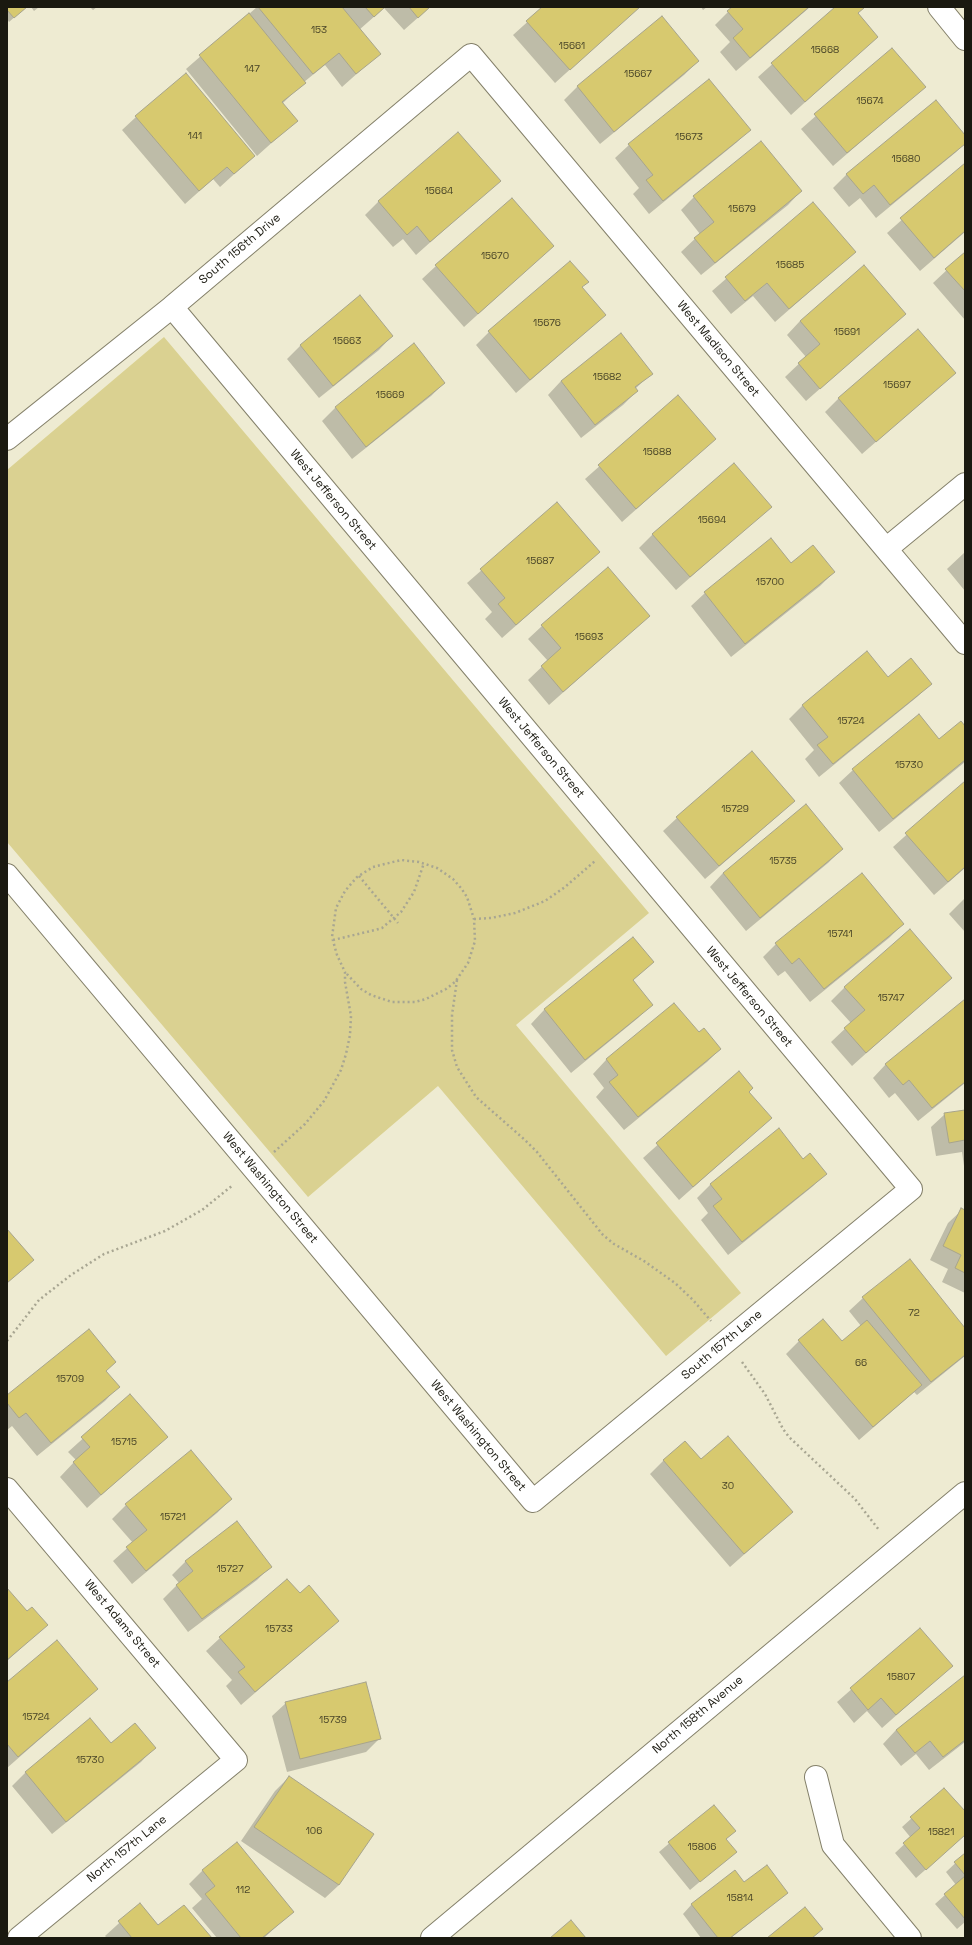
<!DOCTYPE html>
<html>
<head>
<meta charset="utf-8">
<style>
	body { margin:0 }
	#map { position:relative; width:972px; height:1945px; overflow:hidden; background:#eeebd2; font-family:"Space Grotesk",sans-serif }
	canvas { display:block }
	.frame { position:absolute; inset:0; border:8px solid #1a1910; pointer-events:none }
</style>
</head>
<body>
<div id="map">
<canvas width="972" height="1945"></canvas>
<div class="frame"></div>
</div>
<script>
const context = document.querySelector('canvas').getContext('2d');
context.lineJoin = 'round';
function fill(path, color) {
  context.fillStyle = color;
  context.fill(path, 'evenodd');
}
function poly(rows) {
  const path = new Path2D();
  for (const r of rows) {
    path.moveTo(r[0], r[1]);
    for (let i = 2; i < r.length; i += 2) path.lineTo(r[i], r[i + 1]);
  }
  return path;
}
function trace(path, color, width, dash) {
  context.strokeStyle = color;
  context.lineWidth = width;
  context.lineCap = dash ? 'butt' : 'round';
  context.setLineDash(dash || []);
  context.stroke(path);
}
function write(font, color, halo, rows, align = 'center') {
  context.font = font + ' "Space Grotesk",sans-serif';
  context.lineWidth = 4;
  context.setLineDash([]);
  context.textBaseline = 'middle';
  context.strokeStyle = halo;
  context.fillStyle = color;
  for (const [text, x, y, turn = 0] of rows) {
    context.save();
    context.translate(x, y);
    context.rotate((+turn || 0) * Math.PI / 180);
    context.textAlign = isNaN(turn) ? turn : align;
    if (halo) context.strokeText(text, 0, 0);
    context.fillText(text, 0, 0);
    context.restore();
  }
}
fill(poly([
	[164,337,649,913,516,1025,741,1293,666,1356,438,1086,308,1197,7,842,7,470]
]), '#dad191');
fill(poly([
	[7,7,26,7,9,22,7,19],
	[31,7,39,7,34,11],
	[90,7,97,7,93,10],
	[257,7,430,7,404,30,384,8,359,30,379,54,342,87,325,65,304,82,282,104,296,121,257,156,186,69],
	[544,7,639,7,555,83,513,35],
	[701,7,707,7,703,10],
	[733,7,810,7,736,71,720,52,730,42,715,25],
	[836,7,862,7,857,14,877,37,791,115,758,77],
	[662,18,698,61,684,75,600,144,564,100,577,87],
	[892,49,924,87,833,166,801,129],
	[709,80,749,130,736,143,649,214,633,194,639,188,615,158,629,145],
	[136,117,254,156,220,187,213,179,185,204,122,130],
	[965,136,965,143,955,153,876,218,860,198,849,207,833,188,847,174],
	[965,164,965,232,920,271,887,233],
	[499,181,416,255,403,239,393,247,365,215,379,201],
	[801,191,788,205,701,275,681,252,700,234,681,210,694,197],
	[813,203,855,252,775,322,753,296,731,314,712,291],
	[553,246,464,327,422,279,436,266],
	[965,253,965,320,933,283],
	[581,288,605,315,516,393,476,345,489,332],
	[360,297,392,336,379,350,319,398,287,359,300,346],
	[905,314,806,401,785,377,806,357,787,335,800,321],
	[621,335,651,374,635,389,637,391,623,405,581,438,548,395,561,381],
	[413,345,444,383,431,396,352,459,322,421,335,408],
	[955,373,862,454,825,412,839,398],
	[678,397,715,439,622,522,585,479],
	[557,504,599,552,502,638,485,619,492,612,467,583],
	[770,507,676,590,639,548,653,534],
	[965,552,965,591,947,569],
	[791,564,834,572,820,586,731,657,691,606,705,593],
	[649,616,549,705,528,680,548,661,528,639,542,626],
	[867,653,888,678,930,684,917,697,819,777,805,759,814,750,789,719,802,706],
	[965,727,965,762,879,832,839,783,853,770,939,741],
	[965,782,965,868,934,895,893,847],
	[780,814,705,879,663,831,677,818],
	[842,849,828,863,746,931,710,887,723,873],
	[965,898,965,932,949,914],
	[903,924,889,938,810,1002,785,971,778,976,763,957,776,944],
	[633,938,652,962,632,981,651,1004,638,1018,571,1073,531,1024,544,1010],
	[951,977,852,1066,831,1042,851,1023,831,1001,845,987],
	[965,1000,965,1083,918,1121,895,1093,889,1098,873,1078,886,1064],
	[674,1004,699,1034,720,1049,707,1062,624,1130,596,1097,604,1088,593,1074,606,1060],
	[739,1072,747,1092,771,1118,679,1200,643,1158],
	[965,1111,965,1173,962,1152,936,1156,931,1127,945,1114],
	[779,1130,803,1160,825,1174,812,1187,728,1255,701,1220,708,1213,697,1198,710,1185],
	[962,1210,965,1211,965,1293,942,1282,948,1269,930,1260,948,1223],
	[863,1298,965,1330,965,1356,917,1395,914,1392,859,1440,786,1354,799,1341,842,1342,861,1326,849,1311],
	[106,1371,118,1387,105,1401,37,1456,12,1426,7,1430,7,1397],
	[130,1396,166,1437,87,1508,60,1477,76,1460,68,1452],
	[191,1451,231,1499,217,1513,132,1584,113,1561,133,1543,112,1519,126,1505],
	[664,1460,701,1461,792,1512,730,1567,650,1474],
	[186,1561,271,1566,257,1580,188,1632,163,1599,179,1583,172,1575],
	[7,1589,27,1612,46,1625,7,1661],
	[299,1595,338,1621,241,1705,226,1686,232,1680,206,1651,220,1638],
	[920,1629,952,1666,882,1728,867,1711,854,1723,837,1702],
	[965,1677,965,1742,929,1770,916,1754,901,1766,883,1744,896,1730],
	[7,1684,97,1689,7,1768],
	[286,1703,380,1738,366,1752,287,1772,272,1716],
	[110,1745,154,1748,141,1762,52,1834,12,1786,26,1772],
	[289,1777,339,1885,325,1898,241,1841,275,1791],
	[944,1789,965,1813,965,1835,916,1878,895,1853,911,1838,902,1827],
	[713,1806,734,1831,725,1840,735,1852,690,1890,659,1852],
	[965,1854,965,1922,957,1929,935,1904,956,1885,946,1872],
	[203,1870,292,1912,264,1938,217,1938,192,1908,202,1899,189,1884],
	[744,1883,787,1893,731,1938,701,1938,683,1914,692,1904],
	[140,1904,158,1927,210,1938,107,1938,105,1936]
]), '#0003');
const building = poly([
	[7,7,27,7,14,18,7,10,7,7],
	[258,7,342,7,381,54,356,74,339,53,313,74,258,7],
	[365,7,385,7,374,17,365,7],
	[409,7,430,7,418,18,409,7],
	[542,7,640,7,570,70,526,21,542,7],
	[732,7,809,7,750,58,733,38,743,29,727,11,732,7],
	[835,7,863,7,864,8,858,13,878,37,805,102,771,63,835,7],
	[249,13,306,83,282,102,298,121,271,143,199,55,249,13],
	[662,16,699,61,614,132,577,86,662,16],
	[892,48,926,87,847,153,814,114,892,48],
	[186,73,255,156,234,174,227,167,199,191,135,116,186,73],
	[709,79,751,130,663,201,646,180,653,175,628,144,709,79],
	[936,100,965,135,965,144,890,205,874,185,863,194,846,174,936,100],
	[458,132,501,181,430,242,417,226,407,235,378,201,458,132],
	[761,141,802,191,715,263,694,238,714,222,693,196,761,141],
	[965,163,965,231,934,258,900,218,965,163],
	[512,198,554,246,478,314,435,265,512,198],
	[813,202,856,252,789,309,767,283,745,301,725,277,813,202],
	[965,252,965,291,945,269,965,252],
	[570,261,589,282,582,287,606,315,530,380,488,331,570,261],
	[864,265,906,314,820,389,798,363,820,344,800,321,864,265],
	[360,295,393,336,333,386,300,345,360,295],
	[918,329,956,373,876,442,838,398,918,329],
	[621,333,653,374,635,387,638,391,595,425,561,381,621,333],
	[414,343,445,383,366,447,335,407,414,343],
	[678,395,716,439,636,509,598,465,678,395],
	[734,463,772,507,690,577,652,534,734,463],
	[557,502,600,552,516,625,498,604,505,598,480,569,557,502],
	[771,538,791,563,813,545,835,572,745,644,704,592,771,538],
	[608,567,650,616,563,692,541,666,561,648,541,625,608,567],
	[867,651,888,677,911,658,932,684,833,764,817,745,828,737,802,705,867,651],
	[919,714,939,739,961,721,965,726,965,760,893,819,852,769,919,714],
	[752,751,795,801,719,866,676,817,752,751],
	[965,781,965,867,948,882,905,833,965,781],
	[806,804,843,849,760,918,723,873,806,804],
	[862,873,904,924,824,989,799,958,792,964,775,943,862,873],
	[910,929,952,978,866,1053,844,1028,865,1010,844,987,910,929],
	[633,937,654,962,633,980,653,1005,585,1060,544,1009,633,937],
	[965,999,965,1082,932,1108,909,1080,903,1085,885,1064,965,999],
	[674,1003,699,1032,704,1028,721,1049,638,1117,609,1082,618,1075,606,1059,674,1003],
	[739,1071,753,1088,749,1092,772,1118,693,1187,656,1143,739,1071],
	[965,1110,965,1140,949,1143,944,1113,965,1110],
	[779,1128,803,1159,810,1153,827,1174,742,1242,713,1206,722,1199,710,1184,779,1128],
	[961,1208,965,1210,965,1273,955,1268,961,1255,943,1246,961,1208],
	[7,1229,34,1260,7,1283,7,1229],
	[910,1259,965,1328,965,1355,931,1382,862,1297,910,1259],
	[823,1319,842,1341,867,1320,922,1385,873,1427,798,1340,823,1319],
	[89,1329,116,1362,106,1371,120,1387,51,1443,26,1413,19,1418,7,1403,7,1395,89,1329],
	[130,1394,168,1437,101,1495,73,1462,90,1447,81,1437,130,1394],
	[728,1436,793,1512,744,1554,663,1460,685,1441,701,1459,728,1436],
	[191,1450,232,1499,146,1571,126,1547,147,1530,125,1504,191,1450],
	[237,1521,272,1567,202,1619,176,1585,193,1571,185,1561,237,1521],
	[287,1579,300,1593,309,1585,339,1621,255,1692,238,1672,245,1667,219,1637,287,1579],
	[7,1588,27,1611,32,1607,48,1625,7,1660,7,1588],
	[920,1628,953,1666,896,1715,881,1698,868,1710,850,1688,920,1628],
	[57,1640,98,1689,18,1757,7,1744,7,1682,57,1640],
	[965,1675,965,1740,943,1757,930,1741,915,1753,896,1730,965,1675],
	[366,1682,381,1739,300,1759,285,1702,366,1682],
	[90,1718,111,1743,135,1723,156,1748,66,1822,25,1772,90,1718],
	[289,1776,374,1834,339,1885,254,1827,289,1776],
	[944,1788,965,1811,965,1835,926,1870,903,1843,920,1828,910,1817,944,1788],
	[714,1805,736,1831,726,1839,737,1852,700,1882,668,1842,714,1805],
	[237,1842,294,1912,262,1938,241,1938,205,1894,215,1886,202,1870,237,1842],
	[965,1853,965,1875,954,1862,965,1853],
	[767,1865,788,1893,730,1938,718,1938,691,1904,735,1870,744,1882,767,1865],
	[965,1876,965,1919,944,1894,965,1876],
	[140,1903,158,1925,184,1905,212,1938,132,1938,118,1921,140,1903],
	[805,1907,823,1929,812,1938,767,1938,805,1907],
	[571,1920,586,1938,550,1938,571,1920]
]);
fill(building, '#d7c96f');
trace(building, '#a7a48c', 1);
const street = poly([
	[939,7,965,39],
	[7,439,172,307,471,55,965,643],
	[886,549,965,484],
	[7,875,533,1501,911,1189,172,307],
	[7,1489,236,1760,19,1938],
	[816,1777,833,1845,910,1938],
	[432,1938,965,1493]
]);
trace(street, '#84806a', 24);
trace(poly([
	[359,876,398,923],
	[474,919,491,918,515,913,545,901,565,887,595,861],
	[333,940,375,930,382,928,401,912,414,892,424,863],
	[457,980,452,1015,452,1050,457,1067,476,1097,525,1140,537,1152,603,1235,614,1244,644,1261,675,1283,693,1300,711,1321],
	[274,1152,305,1124,324,1101,341,1070,346,1054,350,1035,351,1016,345,982,345,972,337,955,332,937,336,908,345,891,357,877,373,867,401,860,419,862,437,868,453,879,461,888,467,897,474,919,475,941,468,963,455,982,446,989,426,999,415,1002,392,1002,371,995,361,989,345,972],
	[7,1341,39,1300,71,1275,104,1254,165,1231,202,1210,233,1185],
	[742,1362,765,1394,783,1429,789,1437,855,1499,879,1530]
]), '#a8a692', 2.5, [2, 3]);
trace(street, '#fff', 22);
write('10px', '#494528', null, [
	["153",319,30],
	["15661",572,46],
	["15668",825,50],
	["147",252,69],
	["15667",638,74],
	["15674",870,101],
	["141",195,136],
	["15673",689,137],
	["15680",906,159],
	["15664",439,191],
	["15679",742,209],
	["15670",495,256],
	["15685",790,265],
	["15676",547,323],
	["15691",847,332],
	["15663",347,341],
	["15682",607,377],
	["15697",897,385],
	["15669",390,395],
	["15688",657,452],
	["15694",712,520],
	["15687",540,561],
	["15700",770,582],
	["15693",589,637],
	["15724",851,721],
	["15730",909,765],
	["15729",735,809],
	["15735",783,861],
	["15741",840,934],
	["15747",891,998],
	["72",914,1313],
	["66",861,1363],
	["15709",70,1379],
	["15715",124,1442],
	["30",728,1486],
	["15721",173,1517],
	["15727",230,1569],
	["15733",279,1629],
	["15807",901,1677],
	["15724",36,1717],
	["15739",333,1720],
	["15730",90,1760],
	["106",314,1831],
	["15821",941,1832],
	["15806",702,1847],
	["112",243,1890],
	["15814",740,1898]
]);
write('12px', '#1a1910', '#fff', [
	["South 156th Drive",240,249,-40],
	["West Madison Street",718,349,50],
	["West Jefferson Street",333,500,50],
	["West Jefferson Street",541,748,50],
	["West Jefferson Street",749,997,50],
	["West Washington Street",270,1188,50],
	["South 157th Lane",722,1345,-40],
	["West Washington Street",478,1436,50],
	["West Adams Street",122,1624,50],
	["North 158th Avenue",698,1715,-40],
	["North 157th Lane",127,1849,-39]
]);
</script>
</body>
</html>
